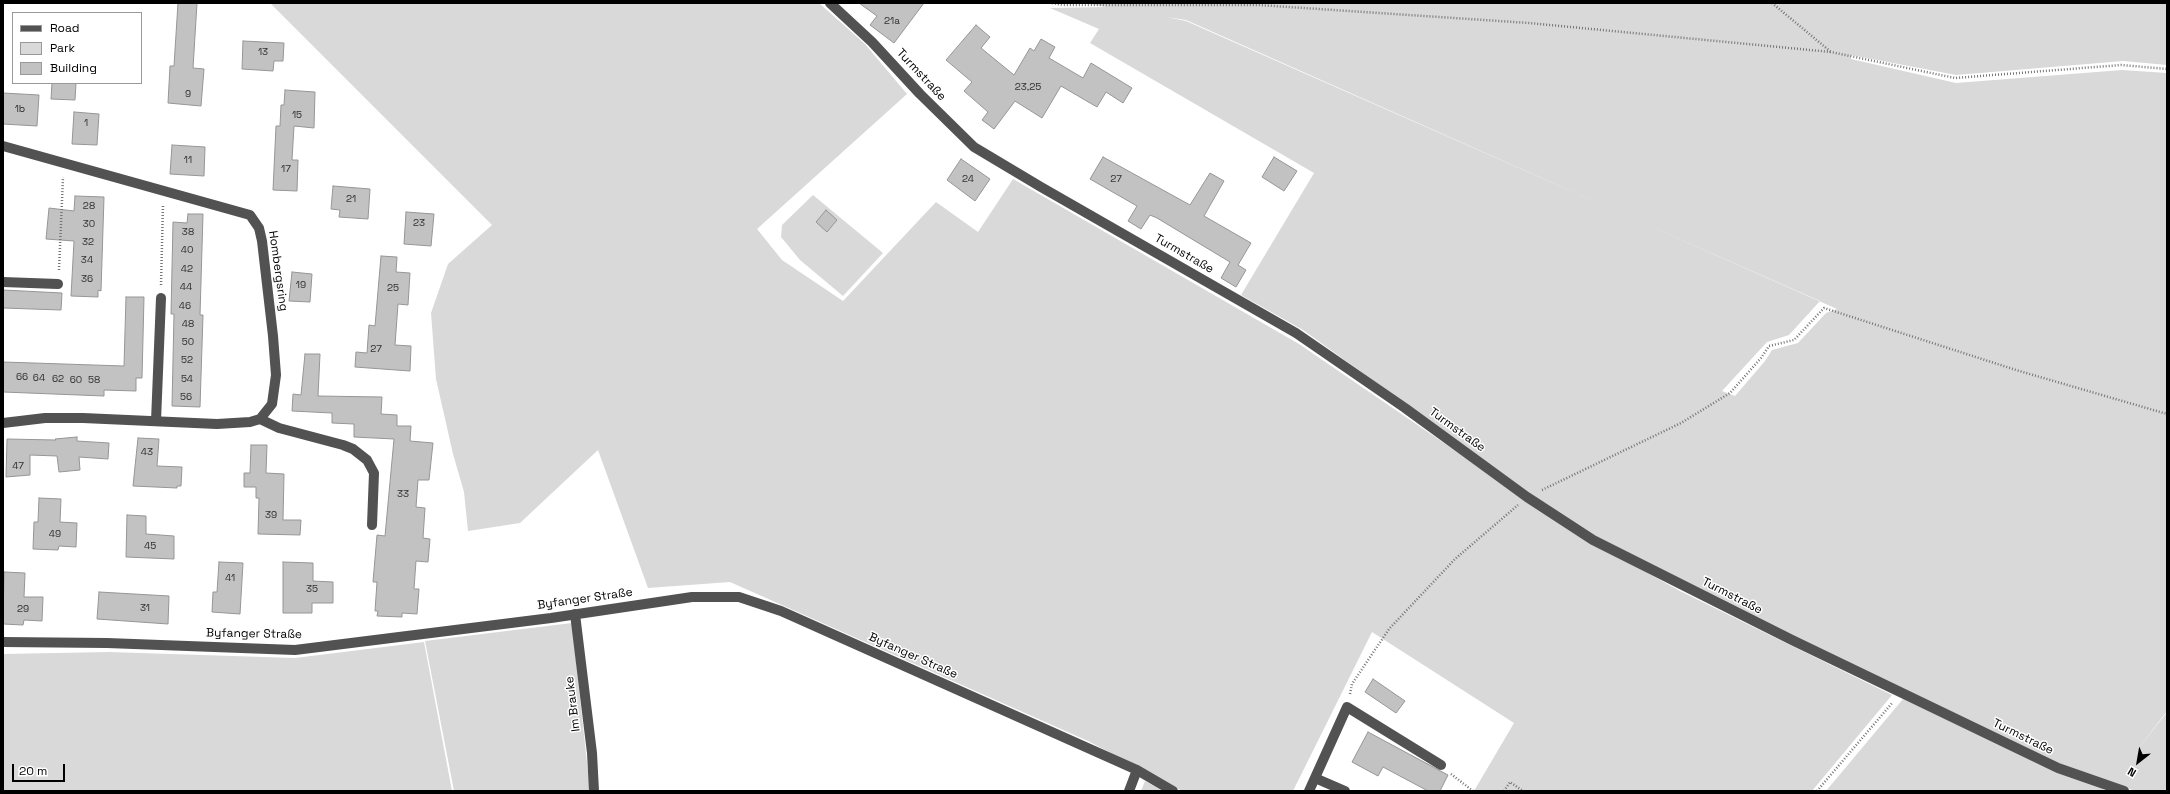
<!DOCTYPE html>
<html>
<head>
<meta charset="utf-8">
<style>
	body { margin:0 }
	#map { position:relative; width:2170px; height:794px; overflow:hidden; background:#fff; font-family:"Space Grotesk",sans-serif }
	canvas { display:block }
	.frame { position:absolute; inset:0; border:4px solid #000; pointer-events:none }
	.legend { position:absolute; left:12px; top:12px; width:130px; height:72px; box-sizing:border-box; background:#fff; border:1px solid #999; margin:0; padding:5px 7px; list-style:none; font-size:12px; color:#000 }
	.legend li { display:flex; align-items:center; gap:8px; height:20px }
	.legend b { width:20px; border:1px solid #999 }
	.north { position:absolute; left:2118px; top:742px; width:40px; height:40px; -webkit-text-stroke:3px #fff; paint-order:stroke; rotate:211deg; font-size:11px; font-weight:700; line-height:16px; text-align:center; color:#000 }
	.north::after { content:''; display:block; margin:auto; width:14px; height:18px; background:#000; clip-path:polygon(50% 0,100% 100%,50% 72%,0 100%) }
	.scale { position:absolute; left:12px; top:764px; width:53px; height:18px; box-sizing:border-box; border:2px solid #000; border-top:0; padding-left:5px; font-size:12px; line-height:14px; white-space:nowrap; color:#000; -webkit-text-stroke:3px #fff; paint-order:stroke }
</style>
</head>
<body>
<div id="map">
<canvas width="2170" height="794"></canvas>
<div class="frame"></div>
<ul class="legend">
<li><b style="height:5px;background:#525252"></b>Road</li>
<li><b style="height:11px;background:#d9d9d9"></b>Park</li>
<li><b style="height:11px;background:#c2c2c2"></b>Building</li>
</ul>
<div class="north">N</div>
<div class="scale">20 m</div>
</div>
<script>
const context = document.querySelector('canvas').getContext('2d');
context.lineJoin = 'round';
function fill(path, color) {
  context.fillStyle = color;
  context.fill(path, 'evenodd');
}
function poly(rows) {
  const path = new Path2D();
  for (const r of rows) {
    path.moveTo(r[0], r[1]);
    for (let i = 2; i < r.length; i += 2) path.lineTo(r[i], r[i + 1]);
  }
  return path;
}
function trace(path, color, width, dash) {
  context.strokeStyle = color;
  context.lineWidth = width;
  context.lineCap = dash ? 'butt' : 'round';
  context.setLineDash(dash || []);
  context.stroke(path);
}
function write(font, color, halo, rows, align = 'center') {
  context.font = font + ' "Space Grotesk",sans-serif';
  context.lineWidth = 3;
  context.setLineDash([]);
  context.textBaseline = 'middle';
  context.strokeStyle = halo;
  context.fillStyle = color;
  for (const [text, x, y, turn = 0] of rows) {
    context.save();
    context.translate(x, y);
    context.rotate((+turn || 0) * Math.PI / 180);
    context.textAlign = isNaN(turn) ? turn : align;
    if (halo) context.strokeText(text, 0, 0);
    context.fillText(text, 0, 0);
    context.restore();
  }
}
fill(poly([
	[270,3,819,3,865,44,907,94,757,229,782,260,843,301,936,202,978,232,1013,179,1299,344,1577,534,1680,591,1892,695,1812,791,1474,791,1514,723,1372,632,1293,791,1182,791,1088,741,730,582,648,588,598,450,520,523,468,531,464,492,453,454,436,379,431,313,448,264,492,225],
	[1085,3,2167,3,2167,65,2123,61,1956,75,1851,55,1851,59,1956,83,2122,70,2167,73,2167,711,2135,753,2167,712,2167,791,2135,791,2061,765,1795,638,1595,536,1544,503,1303,330,1241,295,1314,173,1090,43,1099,29,1050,8,1106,7],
	[1166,17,1186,20,1837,309,1826,313,1798,343,1772,350,1765,361,1735,396,1722,391,1767,342,1789,335,1820,301,1186,21],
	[813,195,883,253,843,296,800,260,781,237,782,225],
	[572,623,590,791,454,791,425,641],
	[424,642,452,791,3,791,3,654,109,652,295,658],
	[1903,699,2056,771,2104,789,2102,791,1826,791],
	[1145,781,1163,791,1141,791]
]), '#d9d9d9');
const building = poly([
	[178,3,197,3,193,68,204,69,201,106,168,103,170,66,174,66,178,3],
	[859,3,924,3,894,43,870,25,877,16,859,3],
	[976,25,990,37,981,48,1014,75,1030,48,1034,51,1041,39,1055,47,1049,58,1083,78,1091,63,1132,88,1123,103,1106,92,1097,107,1061,86,1042,118,1015,101,994,129,982,120,988,112,964,91,972,82,946,60,976,25],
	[243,41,284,43,283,61,274,61,273,71,242,69,243,41],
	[52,83,76,83,75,100,51,99,52,83],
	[285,90,315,92,314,128,294,126,292,160,298,160,297,191,273,190,276,126,280,126,281,105,284,105,285,90],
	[3,93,39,95,37,126,3,124,3,93],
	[74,112,99,114,97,145,72,144,74,112],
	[172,145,205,147,204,176,170,174,172,145],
	[1103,157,1190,205,1210,173,1224,181,1204,216,1251,243,1238,265,1246,270,1236,287,1221,278,1230,262,1157,218,1150,215,1141,229,1128,221,1137,206,1090,179,1103,157],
	[1274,157,1297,171,1284,191,1262,177,1274,157],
	[961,159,990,179,975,201,947,180,961,159],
	[333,186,370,189,368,219,339,217,340,210,331,209,333,186],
	[75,196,104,197,101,291,98,290,98,297,71,296,74,241,46,239,49,208,74,211,75,196],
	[826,210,837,220,827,232,816,222,826,210],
	[406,212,434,214,431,246,404,244,406,212],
	[188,214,203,214,200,315,203,315,200,407,172,406,174,314,171,314,173,222,187,223,188,214],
	[381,256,397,257,396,272,410,273,408,305,398,304,395,345,411,346,410,371,355,367,356,352,367,353,369,325,375,326,381,256],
	[292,272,312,274,310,302,289,301,292,272],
	[3,290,62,293,61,310,3,308,3,290],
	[126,297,144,297,142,378,136,378,136,391,104,390,104,396,3,392,3,362,124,366,126,297],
	[305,354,320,354,318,396,382,397,381,414,397,415,397,426,411,426,410,441,433,443,429,480,418,480,416,507,425,508,423,538,430,539,428,562,416,561,414,589,419,589,417,614,402,613,402,617,377,616,378,611,375,611,377,582,373,582,377,535,385,536,394,439,354,437,354,424,332,423,332,413,292,411,293,394,301,395,305,354],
	[77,437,77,441,109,443,108,459,79,457,80,470,59,472,57,456,30,455,30,475,6,477,7,439,56,440,55,439,77,437],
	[138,438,159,439,157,466,182,467,181,486,177,486,177,488,133,486,138,438],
	[251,445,267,445,266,473,284,474,283,520,301,520,300,535,258,534,259,498,256,498,256,487,244,487,244,473,250,473,251,445],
	[39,498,61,499,60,522,77,523,76,547,59,546,58,550,33,549,34,522,38,522,39,498],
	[127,515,146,516,146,534,174,536,174,559,126,557,127,515],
	[219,562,243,563,240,614,212,612,213,592,217,592,219,562],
	[283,562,313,563,313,581,333,582,333,603,312,603,312,613,283,613,283,562],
	[4,572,25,573,24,597,43,597,42,621,24,620,23,625,3,624,4,572],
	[99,592,169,596,168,624,97,619,99,592],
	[1373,679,1405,701,1396,713,1365,692,1373,679],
	[1368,732,1448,775,1440,791,1428,791,1383,767,1378,776,1352,762,1368,732]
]);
fill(building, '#c2c2c2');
trace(building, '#969696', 1);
trace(poly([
	[1052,3,1063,5,1259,5,1529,23,1831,52,1955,78,2121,65,2167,69],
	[1772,3,1831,52],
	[59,270,63,177],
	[161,285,163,204],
	[1542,490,1681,423,1730,393,1761,358,1769,346,1794,340,1824,308,2016,370,2167,414],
	[1350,694,1352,684,1389,629,1455,559,1518,505],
	[1451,774,1473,791],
	[1504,791,1510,782,1523,791],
	[1817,791,1893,702]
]), '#747474', 2.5, [1, 2]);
trace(poly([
	[830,3,872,42,920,94,974,147,1041,187,1296,333,1405,408,1527,497,1593,540,1792,640,2058,768,2124,791],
	[3,146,250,215,259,228,262,241,273,336,276,375,272,404,260,419,250,422,217,424,83,418,45,418,3,423],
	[3,282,58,284],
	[260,419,279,428,343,445,353,449,367,460,374,473,372,525],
	[156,421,161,298],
	[575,614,592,753,594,791],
	[3,642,107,643,295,650,551,618,692,597,739,597,781,611,1137,770,1173,791],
	[1315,778,1345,791],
	[1129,791,1137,770],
	[1309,791,1347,707,1441,765]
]), '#525252', 10);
write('10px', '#303030', null, [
	["21a",892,21],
	["13",263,52],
	["23,25",1028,87],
	["9",188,94],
	["1b",20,109],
	["15",297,115],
	["1",86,123],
	["11",188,160],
	["17",286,169],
	["24",968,179],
	["27",1116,179],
	["21",351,199],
	["28",89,206],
	["23",419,223],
	["30",89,224],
	["38",188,232],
	["32",88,242],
	["40",187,250],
	["34",87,260],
	["42",187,269],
	["36",87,279],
	["19",301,285],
	["44",186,287],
	["25",393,288],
	["46",185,306],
	["48",188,324],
	["50",188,342],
	["27",376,349],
	["52",187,360],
	["66",22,377],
	["64",39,378],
	["62",58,379],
	["54",187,379],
	["60",76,380],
	["58",94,380],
	["56",186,397],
	["43",147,452],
	["47",18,466],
	["33",403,494],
	["39",271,515],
	["49",55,534],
	["45",150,546],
	["41",230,578],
	["35",312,589],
	["31",145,608],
	["29",23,609]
]);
write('12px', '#000', '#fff', [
	["Turmstraße",921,75,47],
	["Turmstraße",1184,254,30],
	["Hombergsring",278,271,82],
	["Turmstraße",1457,430,36],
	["Turmstraße",1732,596,27],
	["Byfanger Straße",585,599,-8],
	["Byfanger Straße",254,634,1],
	["Byfanger Straße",913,656,24],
	["Im Brauke",573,704,-97],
	["Turmstraße",2023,737,26]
]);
</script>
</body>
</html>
